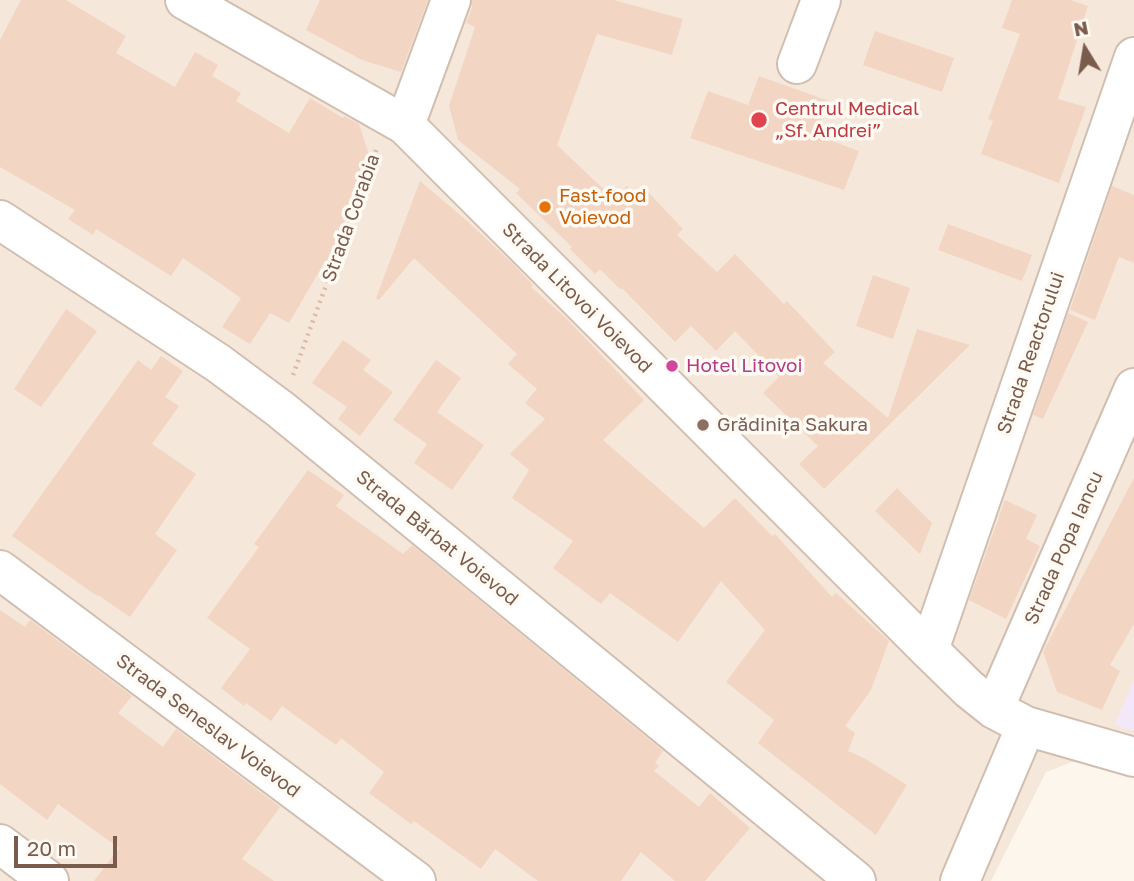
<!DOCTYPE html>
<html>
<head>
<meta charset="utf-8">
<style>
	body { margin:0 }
	#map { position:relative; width:1134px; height:881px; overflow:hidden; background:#fdf6ec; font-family:"Golos Text",sans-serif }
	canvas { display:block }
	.north { position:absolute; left:1050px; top:14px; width:70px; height:70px; -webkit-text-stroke:5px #fffaf3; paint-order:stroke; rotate:349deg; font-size:19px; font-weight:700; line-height:28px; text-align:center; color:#7a5c4d }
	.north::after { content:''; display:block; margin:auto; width:24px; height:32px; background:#7a5c4d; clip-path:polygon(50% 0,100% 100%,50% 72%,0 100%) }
	.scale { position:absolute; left:14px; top:836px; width:103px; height:32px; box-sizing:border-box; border:4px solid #7a5c4d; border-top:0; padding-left:9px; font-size:21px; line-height:24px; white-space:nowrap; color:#7a5c4d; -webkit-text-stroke:5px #fffaf3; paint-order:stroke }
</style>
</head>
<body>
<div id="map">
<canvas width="1134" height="881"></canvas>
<div class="north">N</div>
<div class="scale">20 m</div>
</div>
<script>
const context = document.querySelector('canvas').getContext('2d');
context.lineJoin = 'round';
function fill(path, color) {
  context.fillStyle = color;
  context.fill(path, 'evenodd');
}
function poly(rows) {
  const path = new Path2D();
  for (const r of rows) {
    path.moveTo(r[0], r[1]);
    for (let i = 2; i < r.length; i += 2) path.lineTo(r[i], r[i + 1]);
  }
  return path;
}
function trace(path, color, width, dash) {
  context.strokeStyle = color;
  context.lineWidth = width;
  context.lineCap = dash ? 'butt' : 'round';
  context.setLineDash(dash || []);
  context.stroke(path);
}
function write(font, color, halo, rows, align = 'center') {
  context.font = font + ' "Golos Text",sans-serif';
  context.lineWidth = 7;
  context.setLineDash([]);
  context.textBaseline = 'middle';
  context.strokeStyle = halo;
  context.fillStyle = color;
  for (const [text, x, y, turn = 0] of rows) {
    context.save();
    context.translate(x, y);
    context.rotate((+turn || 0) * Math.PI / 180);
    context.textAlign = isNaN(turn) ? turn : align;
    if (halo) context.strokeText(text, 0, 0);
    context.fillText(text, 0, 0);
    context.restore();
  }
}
fill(poly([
	[0,0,1134,0,1134,765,1096,753,1046,772,991,881,0,881]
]), '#f5e8da');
fill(poly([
	[1134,680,1134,731,1115,725]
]), '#f3e8fa');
fill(poly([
	[21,0,66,0,126,36,116,53,175,87,195,52,218,65,212,76,241,93,236,101,289,133,310,98,343,118,344,116,359,124,369,155,328,266,324,263,289,323,270,313,250,344,222,327,241,298,183,258,171,276,96,229,93,235,68,219,75,210,0,167,0,40],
	[320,0,428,0,401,72,362,60,306,30],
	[472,0,614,0,683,19,672,55,597,34,557,145,614,199,627,186,640,199,647,191,683,229,677,235,717,272,735,254,784,304,787,301,835,352,823,363,888,418,917,329,970,345,824,489,799,464,818,446,763,393,779,377,735,331,716,351,691,326,675,342,622,288,621,290,600,269,595,274,570,249,572,247,516,193,520,189,458,140,449,106,475,27,466,23,472,8],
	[1012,0,1071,0,1088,6,1058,99,1086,107,1059,183,981,154,993,121,988,119,1020,34,1002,28],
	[875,31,954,58,942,92,863,65],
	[759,76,829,101,816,135,859,151,844,190,690,138,708,91,748,105],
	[420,181,466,220,512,263,533,285,531,287,566,318,644,400,603,440,704,528,735,498,772,536,775,534,832,597,836,593,889,641,871,690,845,726,855,733,848,751,864,758,907,785,876,835,758,743,774,720,726,682,765,630,721,581,678,642,610,593,601,604,553,568,573,541,512,498,529,470,510,454,545,419,525,403,537,389,508,364,517,354,414,258,379,300,376,298],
	[1112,186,1134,195,1134,263,1119,257,1095,320,1070,310],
	[948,224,1032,255,1022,281,938,250],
	[873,275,910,288,893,339,856,326],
	[66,309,97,331,41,407,14,389],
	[1068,313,1088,322,1043,419,1033,415],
	[343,340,371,360,363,370,393,392,360,436,338,419,347,407,312,383],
	[161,356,183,371,165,397,179,406,152,444,196,474,155,534,177,550,130,617,98,595,97,596,12,536,138,360,151,370],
	[436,360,461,378,437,412,484,445,452,490,414,463,427,444,393,420],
	[308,470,344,495,336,506,403,554,412,545,663,751,655,763,659,766,654,771,699,807,710,793,750,828,705,881,675,881,641,852,621,881,538,881,495,849,481,869,414,821,411,824,369,793,384,772,341,738,336,745,282,706,271,721,246,703,244,706,221,688,250,649,207,618,259,547,254,544],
	[1134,478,1134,624,1110,665,1120,671,1102,710,1057,692,1043,652],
	[897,488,932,523,920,554,875,511],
	[1005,500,1037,515,1026,539,1040,546,1006,619,969,600],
	[0,610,25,627,30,620,132,696,118,713,163,747,176,729,280,807,242,859,274,881,94,881,119,848,58,804,47,820,0,784]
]), '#f3d5c3');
const minor = poly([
	[185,0,405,125,929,650,969,689,994,709,1026,726,1134,757],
	[797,64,821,0],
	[405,125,451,0],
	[0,220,218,363,280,409,856,881],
	[0,570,416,881],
	[929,650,1134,57],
	[994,709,1134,388],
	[0,844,49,881],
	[960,881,1026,726]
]);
trace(minor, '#d1beb0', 42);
trace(poly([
	[293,375,376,150]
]), '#d9b8a5', 4.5, [2, 5]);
trace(minor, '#fff', 38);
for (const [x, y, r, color] of [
	[759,120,9,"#e0444e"],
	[545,207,7,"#e8710a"],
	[672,366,7,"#d1479c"],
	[703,425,7,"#8d6e63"]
]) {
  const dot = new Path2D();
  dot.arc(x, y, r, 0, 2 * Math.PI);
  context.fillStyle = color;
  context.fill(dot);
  trace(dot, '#fffaf3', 2.5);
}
write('19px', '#be3a42', '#fffaf3', [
	["Centrul Medical",775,109],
	["„Sf. Andrei”",775,131]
], 'left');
write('19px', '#c56008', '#fffaf3', [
	["Fast-food",559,196],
	["Voievod",559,218]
], 'left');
write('19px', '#7a5c4d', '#fffaf3', [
	["Strada Corabia",351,218,-70],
	["Strada Litovoi Voievod",577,298,45],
	["Strada Reactorului",1031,353,-71],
	["Strada Bărbat Voievod",437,538,39],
	["Strada Popa Iancu",1064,548,-66],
	["Strada Seneslav Voievod",208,726,37]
]);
write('19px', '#b23c85', '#fffaf3', [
	["Hotel Litovoi",686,366]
], 'left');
write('19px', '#785e54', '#fffaf3', [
	["Grădinița Sakura",717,425]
], 'left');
</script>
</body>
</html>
